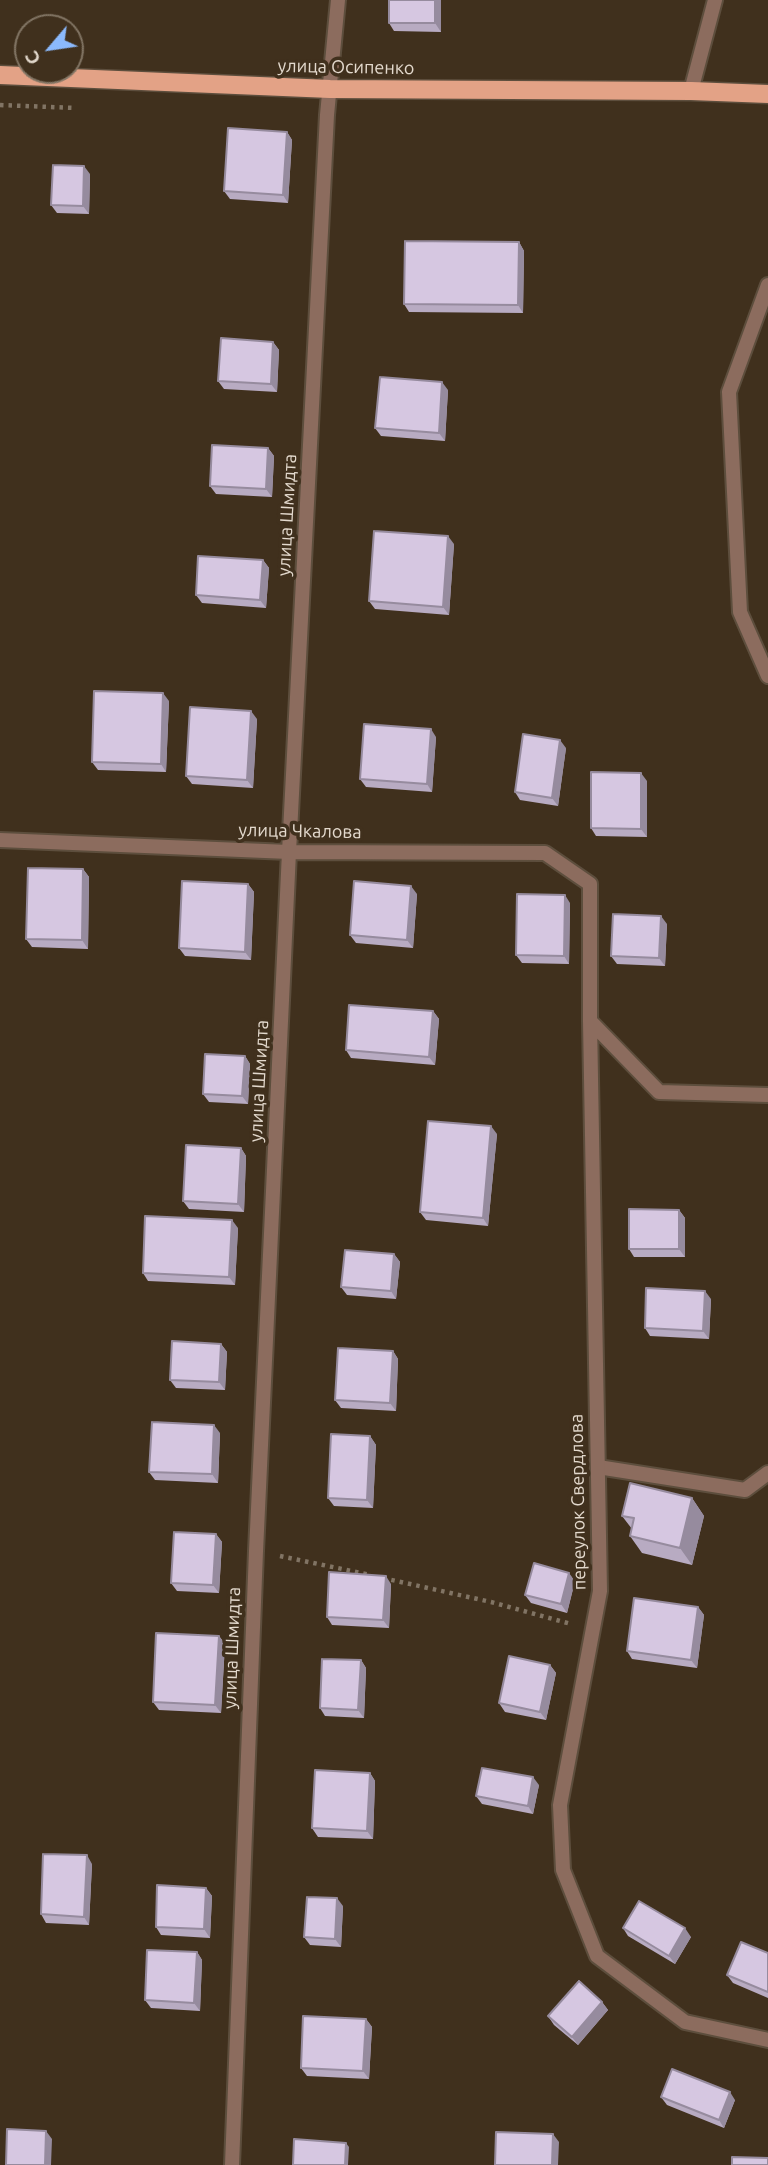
<!DOCTYPE html>
<html>
<head>
<meta charset="utf-8">
<style>
	body { margin:0 }
	#map { position:relative; width:768px; height:2165px; overflow:hidden; background:#40301d; font-family:Ubuntu,sans-serif }
	canvas { display:block }
	.north { position:absolute; left:14px; top:14px; width:70px; height:70px; box-sizing:border-box; background:#40301d; border:2px solid #817463; border-radius:50%; rotate:241deg; font-size:19px; font-weight:700; line-height:28px; text-align:center; color:#e3d9cd }
	.north::after { content:''; display:block; margin:auto; width:24px; height:32px; background:#8bb9fc; clip-path:polygon(50% 0,100% 100%,50% 72%,0 100%) }
</style>
</head>
<body>
<div id="map">
<canvas width="768" height="2165"></canvas>
<div class="north">С</div>
</div>
<script>
const context = document.querySelector('canvas').getContext('2d');
context.lineJoin = 'round';
function poly(rows) {
  const path = new Path2D();
  for (const r of rows) {
    path.moveTo(r[0], r[1]);
    for (let i = 2; i < r.length; i += 2) path.lineTo(r[i], r[i + 1]);
  }
  return path;
}
function trace(path, color, width, dash) {
  context.strokeStyle = color;
  context.lineWidth = width;
  context.lineCap = dash ? 'butt' : 'round';
  context.setLineDash(dash || []);
  context.stroke(path);
}
function fill(path, color) {
  context.fillStyle = color;
  context.fill(path, 'evenodd');
}
function write(font, color, halo, rows, align = 'center') {
  context.font = font + ' Ubuntu,sans-serif';
  context.lineWidth = 7;
  context.setLineDash([]);
  context.textBaseline = 'middle';
  context.strokeStyle = halo;
  context.fillStyle = color;
  for (const [text, x, y, turn = 0] of rows) {
    context.save();
    context.translate(x, y);
    context.rotate((+turn || 0) * Math.PI / 180);
    context.textAlign = isNaN(turn) ? turn : align;
    if (halo) context.strokeText(text, 0, 0);
    context.fillText(text, 0, 0);
    context.restore();
  }
}
const service = poly([
	[768,285,729,392,740,612,768,676],
	[598,1467,745,1490,768,1473]
]);
const minor = poly([
	[691,91,715,0],
	[0,840,289,852,545,853,590,884,590,1021,600,1591,560,1805,563,1870,597,1956,685,2022,768,2040],
	[590,1021,659,1092,768,1095],
	[232,2165,256,1551,289,852,327,115,338,0]
]);
const primary = poly([
	[0,75,330,89,691,91,768,94]
]);
trace(service, '#5d4e3d', 18);
trace(minor, '#5d4e3d', 18);
trace(primary, '#5d4e3d', 21);
trace(poly([
	[0,105,76,108],
	[280,1556,371,1575],
	[383,1578,491,1602,571,1624]
]), '#817464', 4.5, [3.5, 5]);
trace(service, '#8c6c5e', 14);
trace(minor, '#8c6c5e', 14);
trace(primary, '#e3a286', 18);
fill(poly([
	[441,0,441,32,394,31,389,23],
	[287,132,292,140,288,203,230,199,224,191],
	[90,174,89,214,57,213,51,205],
	[519,242,524,251,523,313,409,312,404,304],
	[273,342,279,350,277,392,224,389,218,381],
	[448,390,445,441,381,436,375,428],
	[268,448,274,456,272,497,216,494,210,486],
	[454,544,449,615,375,609,369,601],
	[263,560,269,568,266,608,202,603,196,595],
	[169,701,166,772,98,770,92,762],
	[257,719,253,788,192,784,186,776],
	[436,737,432,792,366,787,360,779],
	[566,748,558,806,520,800,515,792],
	[647,781,647,837,596,836,591,828],
	[83,869,89,877,88,949,32,947,26,939],
	[248,884,254,892,251,960,185,956,179,948],
	[417,894,413,948,356,943,350,935],
	[570,903,569,964,522,963,516,955],
	[667,924,665,966,617,964,611,956],
	[433,1011,439,1019,435,1065,351,1058,346,1050],
	[245,1056,250,1064,248,1104,209,1102,203,1094],
	[497,1134,488,1226,426,1220,420,1212],
	[241,1148,246,1156,244,1212,189,1209,183,1201],
	[679,1210,685,1218,685,1257,634,1257,629,1249],
	[238,1228,235,1285,148,1281,143,1273],
	[394,1254,400,1262,396,1299,347,1295,341,1287],
	[711,1299,709,1339,650,1336,645,1328],
	[221,1344,227,1352,225,1390,176,1388,170,1380],
	[393,1351,398,1359,396,1411,341,1408,335,1400],
	[220,1433,218,1483,155,1480,149,1472],
	[370,1436,376,1445,373,1508,334,1506,328,1498],
	[692,1498,704,1516,692,1565,642,1553,630,1536,632,1529,622,1516],
	[216,1534,222,1542,219,1593,177,1591,171,1583],
	[575,1581,567,1613,531,1603,525,1595],
	[391,1584,389,1628,332,1625,327,1617],
	[698,1607,704,1615,697,1668,632,1659,627,1651],
	[219,1636,225,1644,221,1713,159,1710,153,1702],
	[361,1660,366,1668,364,1718,325,1716,320,1708],
	[550,1665,556,1673,546,1720,505,1712,499,1703],
	[370,1773,375,1781,373,1839,318,1837,312,1828],
	[539,1785,533,1814,482,1804,476,1796],
	[92,1864,89,1925,46,1923,41,1914],
	[206,1888,212,1896,210,1938,161,1935,156,1927],
	[343,1906,341,1947,310,1945,304,1937],
	[623,1928,691,1937,675,1964,628,1936],
	[197,1952,202,1960,200,2011,151,2008,145,2000],
	[768,1953,768,1998,733,1983,727,1975],
	[602,2002,608,2010,578,2045,554,2025,548,2016],
	[366,2019,372,2027,369,2079,307,2076,301,2068],
	[661,2097,735,2100,724,2128,667,2105]
]), '#b8abc2');
fill(poly([
	[435,0,441,0,441,32,435,23],
	[287,132,292,140,288,203,283,195],
	[84,166,90,174,89,214,83,206],
	[519,242,524,251,523,313,518,305],
	[273,342,279,350,277,392,271,384],
	[442,382,448,390,445,441,439,433],
	[268,448,274,456,272,497,266,489],
	[448,536,454,544,449,615,443,607],
	[263,560,269,568,266,608,260,600],
	[163,693,169,701,166,772,161,764],
	[251,711,257,719,253,788,247,780],
	[431,729,436,737,432,792,427,784],
	[560,740,566,748,558,806,552,798],
	[641,773,647,781,647,837,641,829],
	[83,869,89,877,88,949,82,940],
	[248,884,254,892,251,960,245,952],
	[411,886,417,894,413,948,407,940],
	[565,895,570,903,569,964,564,956],
	[661,916,667,924,665,966,659,958],
	[433,1011,439,1019,435,1065,429,1057],
	[245,1056,250,1064,248,1104,242,1096],
	[491,1126,497,1134,488,1226,483,1218],
	[241,1148,246,1156,244,1212,238,1204],
	[679,1210,685,1218,685,1257,679,1249],
	[232,1220,238,1228,235,1285,229,1277],
	[394,1254,400,1262,396,1299,391,1291],
	[705,1291,711,1299,709,1339,703,1331],
	[221,1344,227,1352,225,1390,219,1382],
	[393,1351,398,1359,396,1411,390,1403],
	[214,1425,220,1433,218,1483,212,1474],
	[370,1436,376,1445,373,1508,367,1500],
	[692,1498,704,1516,692,1565,680,1548],
	[216,1534,222,1542,219,1593,213,1585],
	[569,1573,575,1581,567,1613,561,1604],
	[386,1576,391,1584,389,1628,383,1620],
	[698,1607,704,1615,697,1668,691,1660],
	[219,1636,225,1644,221,1713,215,1705],
	[361,1660,366,1668,364,1718,358,1710],
	[550,1665,556,1673,546,1720,540,1712],
	[370,1773,375,1781,373,1839,367,1831],
	[533,1777,539,1785,533,1814,528,1806],
	[87,1855,92,1864,89,1925,84,1917],
	[206,1888,212,1896,210,1938,204,1929],
	[337,1898,343,1906,341,1947,335,1939],
	[685,1928,691,1937,675,1964,669,1956],
	[197,1952,202,1960,200,2011,194,2003],
	[602,2002,608,2010,578,2045,572,2037],
	[366,2019,372,2027,369,2079,363,2071],
	[730,2092,735,2100,724,2128,719,2120],
	[46,2131,52,2139,51,2165,45,2165],
	[553,2134,559,2142,558,2165,552,2165],
	[346,2143,349,2147,348,2165,345,2165]
]), '#968b9e');
const building = poly([
	[389,0,435,0,435,23,389,23,389,0],
	[228,128,287,132,283,195,224,191,228,128],
	[53,165,84,166,83,206,51,205,53,165],
	[405,241,519,242,518,305,404,304,405,241],
	[221,338,273,342,271,384,218,381,221,338],
	[380,377,442,382,439,433,375,428,380,377],
	[212,445,268,448,266,489,210,486,212,445],
	[374,531,448,536,443,607,369,601,374,531],
	[198,556,263,560,260,600,196,595,198,556],
	[94,691,163,693,161,764,92,762,94,691],
	[190,707,251,711,247,780,186,776,190,707],
	[364,724,431,729,427,784,360,779,364,724],
	[523,734,560,740,552,798,515,792,523,734],
	[591,772,641,773,641,829,591,828,591,772],
	[28,868,83,869,82,940,26,939,28,868],
	[182,881,248,884,245,952,179,948,182,881],
	[354,881,411,886,407,940,350,935,354,881],
	[517,894,565,895,564,956,516,955,517,894],
	[613,914,661,916,659,958,611,956,613,914],
	[349,1005,433,1011,429,1057,346,1050,349,1005],
	[205,1054,245,1056,242,1096,203,1094,205,1054],
	[428,1121,491,1126,483,1218,420,1212,428,1121],
	[186,1145,241,1148,238,1204,183,1201,186,1145],
	[629,1209,679,1210,679,1249,629,1249,629,1209],
	[145,1216,232,1220,229,1277,143,1273,145,1216],
	[345,1250,394,1254,391,1291,341,1287,345,1250],
	[646,1288,705,1291,703,1331,645,1328,646,1288],
	[172,1341,221,1344,219,1382,170,1380,172,1341],
	[338,1348,393,1351,390,1403,335,1400,338,1348],
	[152,1422,214,1425,212,1474,149,1472,152,1422],
	[331,1434,370,1436,367,1500,328,1498,331,1434],
	[630,1483,692,1498,680,1548,630,1536,634,1518,622,1516,630,1483],
	[174,1532,216,1534,213,1585,171,1583,174,1532],
	[534,1563,569,1573,561,1604,525,1595,534,1563],
	[329,1572,386,1576,383,1620,327,1617,329,1572],
	[634,1598,698,1607,691,1660,627,1651,634,1598],
	[156,1633,219,1636,215,1705,153,1702,156,1633],
	[509,1656,550,1665,540,1712,499,1703,509,1656],
	[322,1659,361,1660,358,1710,320,1708,322,1659],
	[482,1768,533,1777,528,1806,476,1796,482,1768],
	[315,1770,370,1773,367,1831,312,1828,315,1770],
	[43,1854,87,1855,84,1917,41,1914,43,1854],
	[157,1885,206,1888,204,1929,156,1927,157,1885],
	[307,1897,337,1898,335,1939,304,1937,307,1897],
	[639,1901,685,1928,669,1956,623,1928,639,1901],
	[741,1942,768,1953,768,1992,727,1975,741,1942],
	[147,1950,197,1952,194,2003,145,2000,147,1950],
	[579,1981,602,2002,572,2037,548,2016,579,1981],
	[303,2016,366,2019,363,2071,301,2068,303,2016],
	[672,2069,730,2092,719,2120,661,2097,672,2069],
	[7,2129,46,2131,45,2165,6,2165,7,2129],
	[496,2132,553,2134,552,2165,495,2165,496,2132],
	[294,2139,346,2143,345,2165,293,2165,294,2139],
	[732,2157,768,2158,768,2165,732,2165,732,2157]
]);
fill(building, '#d6c7e1');
trace(building, '#968b9e', 2);
write('18px', '#e3d9cd', '#40301d', [
	["улица Осипенко",346,67,1],
	["улица Шмидта",287,515,-87],
	["улица Чкалова",300,831,1],
	["улица Шмидта",259,1081,-87],
	["переулок Свердлова",578,1502,-91],
	["улица Шмидта",232,1648,-88]
]);
</script>
</body>
</html>
